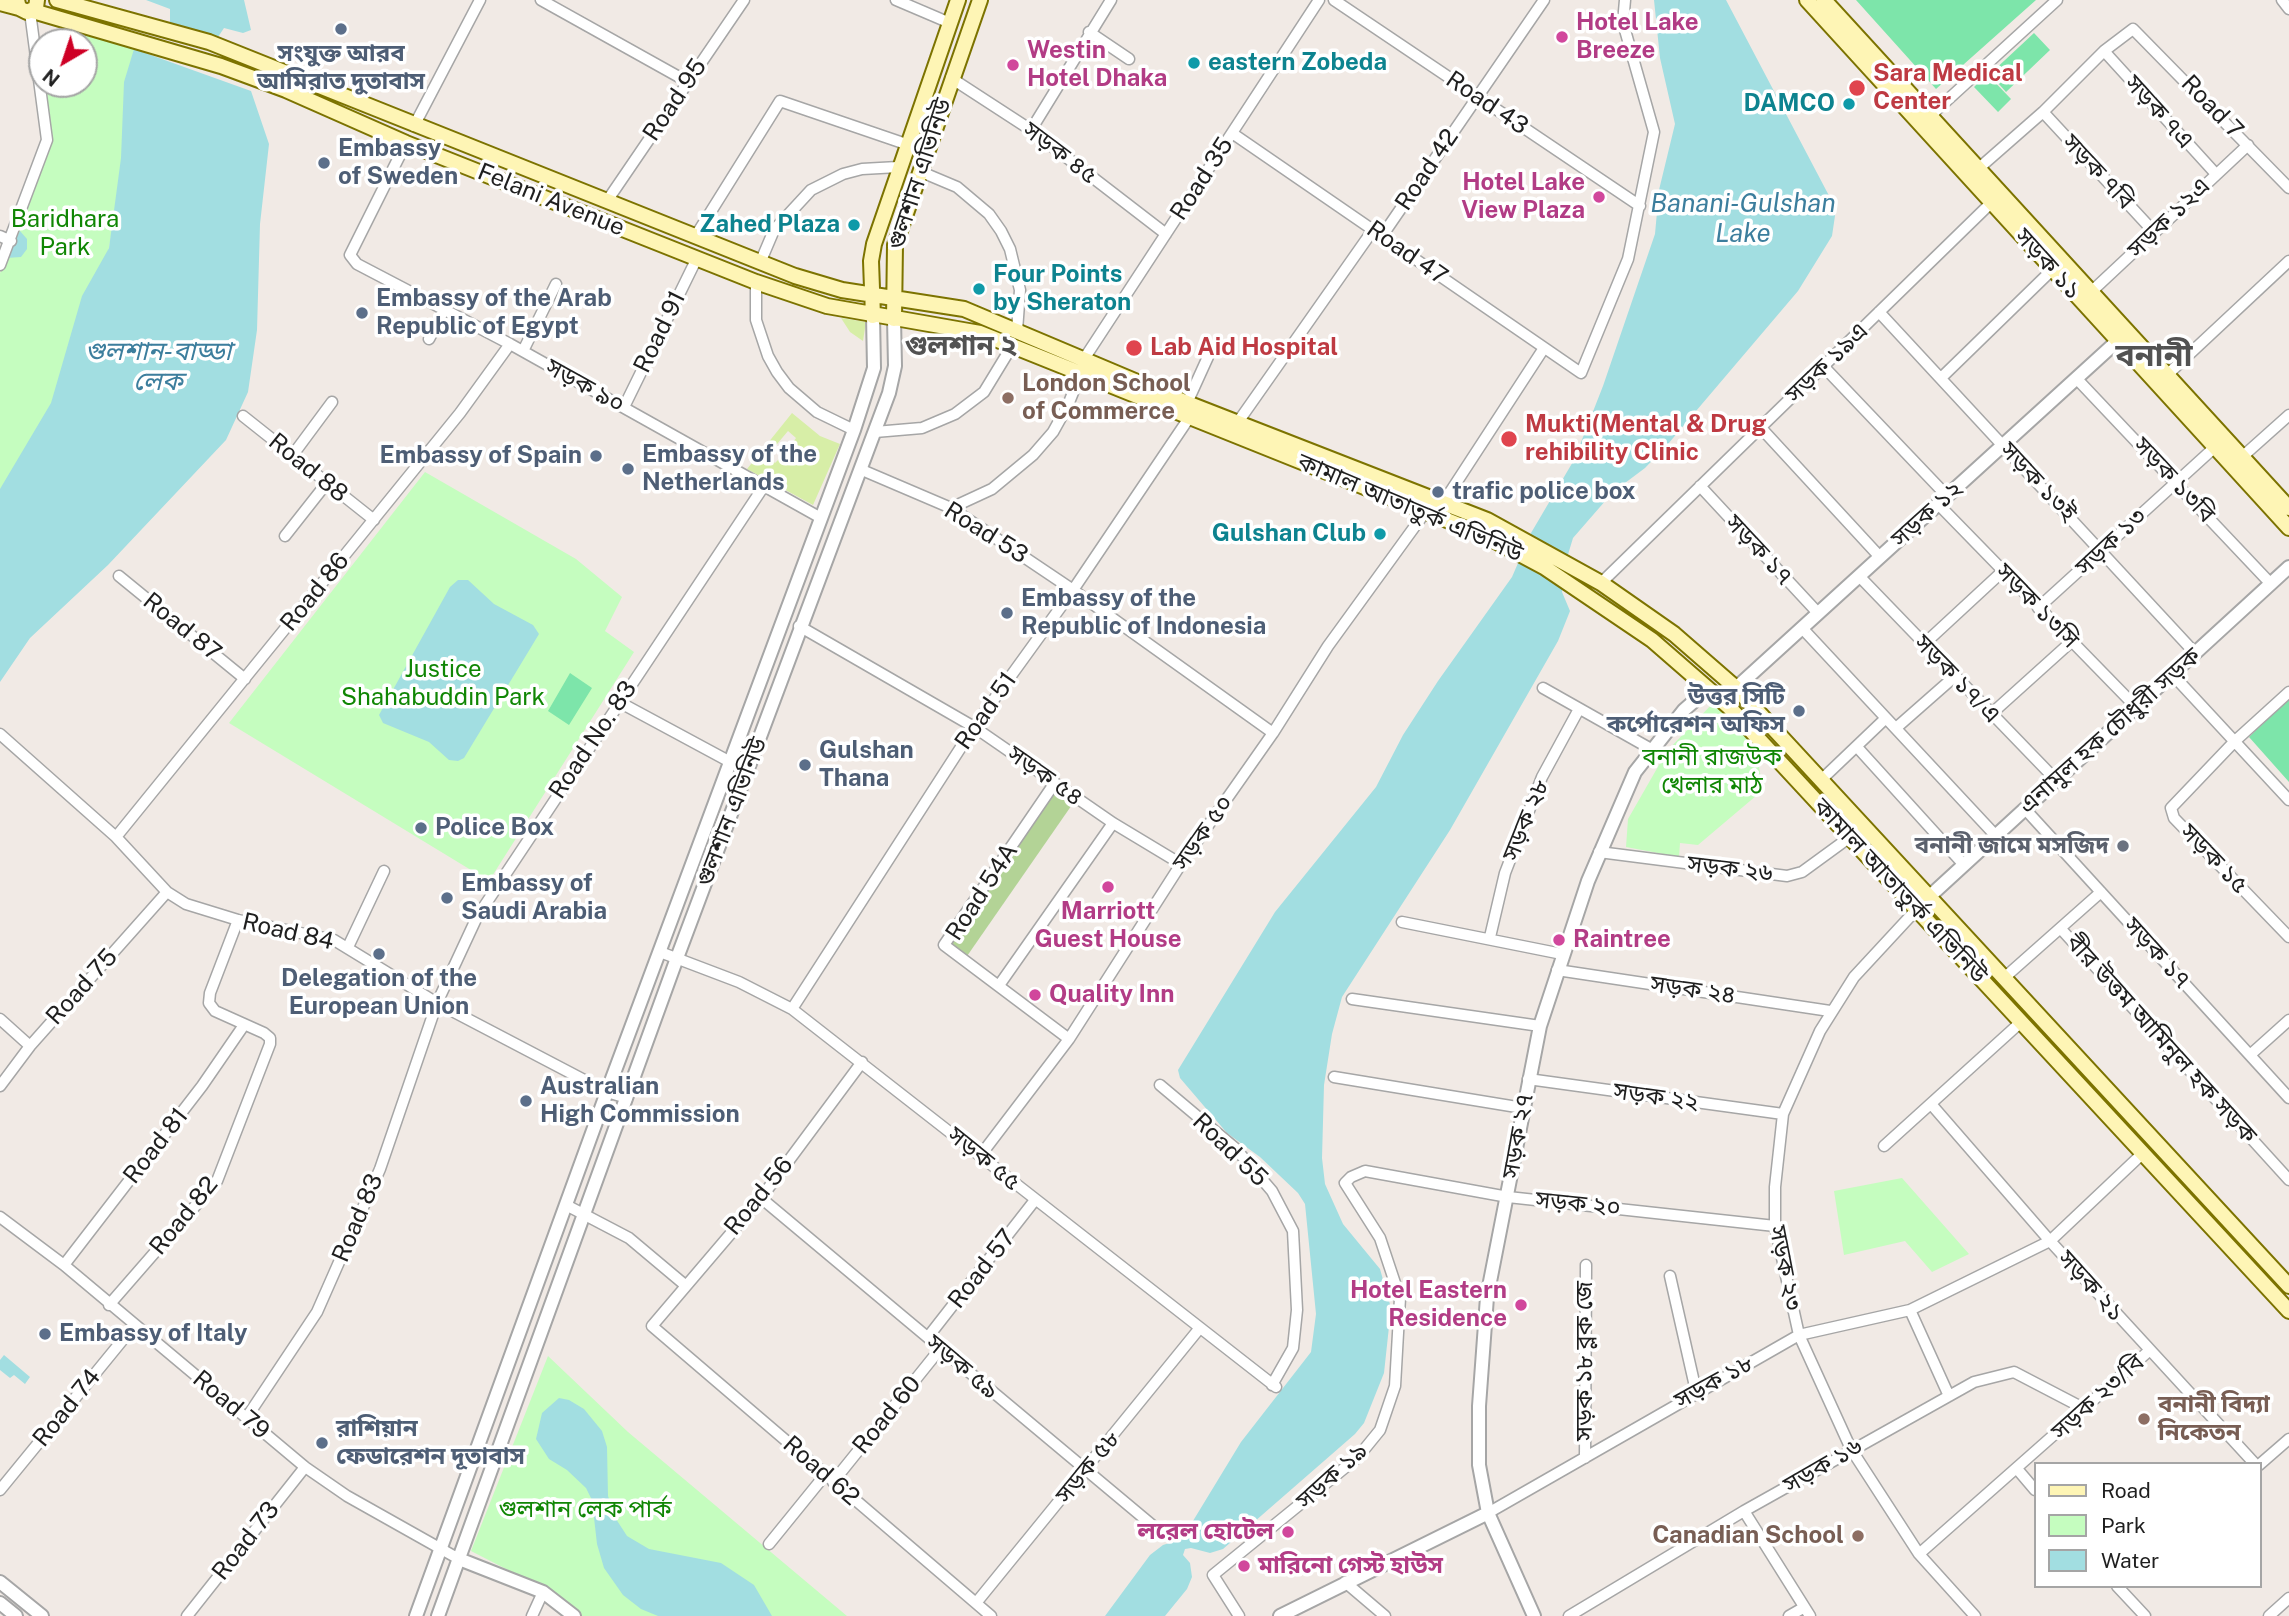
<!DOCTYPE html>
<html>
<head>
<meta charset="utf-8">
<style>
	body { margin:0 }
	#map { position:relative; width:2289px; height:1616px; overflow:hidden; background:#f1eae5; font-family:"Public Sans",sans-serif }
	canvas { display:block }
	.legend { position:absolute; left:2034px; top:1462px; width:228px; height:126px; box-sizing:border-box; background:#fff; border:2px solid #a5a5a5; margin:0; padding:9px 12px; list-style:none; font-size:21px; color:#1f1f1f }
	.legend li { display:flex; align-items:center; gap:14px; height:35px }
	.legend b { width:35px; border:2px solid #a5a5a5 }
	.north { position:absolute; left:28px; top:28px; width:70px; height:70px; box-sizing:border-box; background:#fff; border:2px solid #a5a5a5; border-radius:50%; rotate:219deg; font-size:19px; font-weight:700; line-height:28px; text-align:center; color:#1f1f1f }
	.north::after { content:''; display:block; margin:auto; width:24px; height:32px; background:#ce0025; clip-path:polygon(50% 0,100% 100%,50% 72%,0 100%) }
</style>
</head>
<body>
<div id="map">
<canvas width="2289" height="1616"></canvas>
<ul class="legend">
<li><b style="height:9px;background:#fef5b5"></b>Road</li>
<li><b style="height:19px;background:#c5fdbf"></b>Park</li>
<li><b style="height:19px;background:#a2dee1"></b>Water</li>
</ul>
<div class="north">N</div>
</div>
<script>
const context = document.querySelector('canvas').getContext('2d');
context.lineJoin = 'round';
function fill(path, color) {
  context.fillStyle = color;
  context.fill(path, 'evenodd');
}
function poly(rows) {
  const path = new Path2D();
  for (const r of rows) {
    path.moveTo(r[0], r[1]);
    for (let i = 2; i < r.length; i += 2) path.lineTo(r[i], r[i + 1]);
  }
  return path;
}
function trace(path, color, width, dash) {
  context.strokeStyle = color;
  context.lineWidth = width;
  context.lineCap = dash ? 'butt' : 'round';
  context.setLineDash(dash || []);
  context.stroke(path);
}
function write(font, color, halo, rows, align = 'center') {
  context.font = font + ' "Public Sans","Noto Sans Bengali",sans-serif';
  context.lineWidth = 7;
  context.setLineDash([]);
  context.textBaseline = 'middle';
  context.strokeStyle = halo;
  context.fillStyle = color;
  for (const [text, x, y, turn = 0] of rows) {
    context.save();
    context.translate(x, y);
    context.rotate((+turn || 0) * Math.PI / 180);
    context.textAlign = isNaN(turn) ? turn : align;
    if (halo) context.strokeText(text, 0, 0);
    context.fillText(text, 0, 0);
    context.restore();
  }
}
fill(poly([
	[841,318,866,322,863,341,850,332],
	[792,413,820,436,840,444,813,505,747,469],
	[788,431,796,438,791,445,799,452,792,461,783,455,775,463,767,456]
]), '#d7eea7');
fill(poly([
	[1054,784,1076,799,965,959,944,945]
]), '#b3d396');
fill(poly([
	[66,27,138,47,128,80,125,157,109,248,55,401,0,491,0,273,15,242,51,140,46,84,84,84,84,42,48,42],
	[425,472,576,559,622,597,605,631,634,652,489,881,229,723],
	[1713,703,1767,758,1759,767,1763,790,1698,845,1680,843,1679,857,1626,847,1628,819,1667,751],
	[1902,1178,1969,1254,1932,1272,1905,1241,1844,1255,1834,1191],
	[548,1356,628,1432,847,1616,581,1616,545,1589,471,1551]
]), '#c5fdbf');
fill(poly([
	[1856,0,2036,0,1936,89],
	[2034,33,2050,50,2006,92,1990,74],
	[1987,74,2011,99,1998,112,1974,87],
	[570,673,592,688,569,725,548,711],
	[2289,699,2289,782,2249,737]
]), '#7de5aa');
fill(poly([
	[146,0,244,0,251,30,243,33,224,28,218,37,170,23,170,9],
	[1654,0,1726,0,1836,209,1832,236,1798,291,1668,444,1645,468,1613,492,1573,538,1563,571,1562,592,1570,611,1558,641,1450,830,1342,997,1332,1034,1324,1085,1322,1158,1325,1184,1343,1224,1380,1269,1391,1308,1384,1373,1364,1423,1355,1434,1223,1549,1210,1553,1191,1548,1185,1549,1183,1555,1190,1563,1192,1577,1187,1589,1165,1616,1105,1616,1150,1555,1163,1545,1182,1539,1241,1442,1311,1352,1316,1314,1305,1204,1298,1193,1260,1157,1227,1133,1180,1078,1178,1070,1275,912,1376,787,1403,735,1438,681,1512,577,1531,533,1574,460,1603,386,1655,234,1659,190,1675,124,1660,58],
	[134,49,251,91,269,144,260,224,257,330,248,392,226,440,108,565,30,638,0,682,0,489,51,403,82,296,109,248,121,158,124,82],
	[20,231,27,239,27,249,21,257,6,258],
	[458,580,468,580,494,604,533,625,539,634,464,758,458,761,449,760,429,742,383,723,379,715,450,587],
	[4,1355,30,1377,25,1384,14,1375,10,1378,0,1370,0,1360],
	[559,1398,569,1400,584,1409,602,1431,607,1447,608,1496,616,1519,627,1536,649,1549,721,1563,754,1585,772,1616,658,1616,641,1609,623,1595,604,1568,597,1544,592,1500,586,1488,567,1470,549,1459,536,1439,542,1413]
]), '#a2dee1');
const minor = poly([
	[541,0,688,82],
	[896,0,950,23],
	[1334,0,1640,206],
	[2282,0,2289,9],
	[1089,32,1129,59],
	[2104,51,2215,173],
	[951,78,1031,130,1166,234],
	[2043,112,2154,232],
	[1930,116,2057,0],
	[414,126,480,0],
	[1031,130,1111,0],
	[1232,133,1581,373,1628,259,1654,132,1623,23,1625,0],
	[406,143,350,255,357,264,510,344,821,518],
	[1978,169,2043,112,2104,51,2133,29,2289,188],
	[919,171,957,187,989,214,1001,231,1010,249,1020,290,1017,331],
	[607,201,744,0],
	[0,236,11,241],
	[1382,236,1544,0],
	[695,237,780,101,906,144],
	[760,263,774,230,811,190,843,174,862,169,898,167],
	[0,265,47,140,30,12],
	[756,282,756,320,768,356,777,372,789,388,817,412,854,430],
	[2091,292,2248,145],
	[1879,312,2195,653],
	[429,339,444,310],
	[523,351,556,284],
	[1084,359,1319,0],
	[1824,367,1947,496],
	[2167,375,2289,261],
	[1941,378,2053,269],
	[2076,378,2271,584],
	[1187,403,1212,348],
	[624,407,697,258],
	[243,416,374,520],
	[1238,422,1373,230],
	[1761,428,1880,557],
	[875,432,922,428,955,414,984,392,1012,346],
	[292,456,332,402],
	[2242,457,2289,415],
	[862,470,951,508,1073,590,1273,733],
	[1700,486,1818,613],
	[1443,503,1544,348],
	[1938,504,2136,707],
	[951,508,992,489,1033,455,1053,432,1068,405,1080,375],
	[285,536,326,484],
	[119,576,245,679],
	[1859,576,2056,780],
	[1601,583,1994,200],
	[2038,608,2215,447],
	[799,626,974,727,1113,823,1181,864],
	[1802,628,1996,836],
	[1923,645,2003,571],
	[2172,674,2289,800],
	[1543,688,1651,749],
	[2289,692,2235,741,2171,808,2174,818,2289,937],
	[619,702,747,771],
	[1990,715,2071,642],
	[1896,728,1954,677],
	[0,734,116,837,167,892,186,904,238,920,334,940,437,1003,607,1092,627,1098],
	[1857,747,1964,865],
	[1820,781,1886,718],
	[1054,784,944,945,1069,1039],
	[2025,809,2289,1098],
	[116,837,460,413,510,344],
	[1599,852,1787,876,1802,872,1850,837],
	[1917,909,1854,977,1820,1031,1783,1114,1775,1187,1775,1226,1799,1335,1851,1449,1919,1554,1975,1616],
	[1402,922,1562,954],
	[2061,929,2289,1180],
	[1490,937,1505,873,1542,777,1579,709],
	[348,947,384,871],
	[660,952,739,982,792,1009,1276,1387],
	[1557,970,1830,1011],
	[2004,978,2101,892],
	[1000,984,1113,823],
	[1352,999,1540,1026],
	[792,1009,974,727,1073,590,1189,418],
	[0,1019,30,1046],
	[2250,1055,2289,1020],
	[862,1062,761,1198,652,1326,991,1616],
	[1334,1077,1523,1108],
	[1528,1079,1783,1114],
	[1160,1085,1235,1148,1272,1191,1293,1231,1297,1310,1293,1348,1272,1385],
	[0,1086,30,1046,167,892],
	[1931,1104,2050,1241,2255,1464],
	[1884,1146,2021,1022],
	[980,1156,1069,1039,1181,864,1273,733,1328,646,1426,511],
	[761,1198,1164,1535],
	[566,1205,629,1238,685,1285],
	[0,1217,64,1265,305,1467,347,1496,459,1559],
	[64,1265,202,1086,244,1025],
	[1670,1276,1696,1391],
	[109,1305,217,1181,270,1044,270,1038,264,1033,215,1011,209,1003,210,993,238,920],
	[1910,1310,1949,1396],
	[928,1337,1035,1200],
	[247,1417,317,1312,380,1169,437,1003,477,917,764,486],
	[1585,1458,1586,1265],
	[2259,1465,2289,1439],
	[2018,1470,2035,1490],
	[833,1482,940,1349],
	[0,1490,134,1326],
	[1744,1511,1810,1616],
	[1488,1513,1799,1335,1910,1310,2050,1241,2142,1154],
	[769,1544,825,1475],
	[1919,1554,2150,1350],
	[1345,1582,1385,1616],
	[2117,1586,2145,1616],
	[976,1603,1199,1329],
	[187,1616,305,1467],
	[532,1616,543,1592],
	[1239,1616,1213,1575,1358,1457,1380,1430,1395,1386,1400,1298,1380,1238,1345,1183,1351,1177,1365,1171,1508,1197,1775,1226],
	[1569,1616,1744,1511,1974,1382,2014,1372,2085,1409],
	[1789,1616,1803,1608],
	[2269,1616,2289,1598]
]);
const tertiary = poly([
	[1736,688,2124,335],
	[1930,896,2289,567],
	[459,1559,543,1592,574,1616],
	[0,1582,42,1616],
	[0,1603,16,1616],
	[416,1616,607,1092,854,430,874,368,873,316],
	[438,1616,677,958,889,393,895,366,894,319],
	[1280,1616,1488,1513],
	[1534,1616,1488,1513,1479,1465,1479,1406,1487,1297,1540,1026,1588,881,1635,772,1684,710,1708,689]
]);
const secondary = poly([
	[17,0,19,8,27,12,36,8,37,0],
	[57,0,209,42,795,276,842,290,964,309,1187,403,1487,520,1601,583,1674,634,1736,688,2289,1286],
	[1807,0,2289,528],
	[1824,0,2289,508],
	[0,3,19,8],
	[33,11,221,66,286,90,406,143,756,282,827,306,980,333,1484,535,1544,567,1652,640,1729,707,2289,1311],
	[873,316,871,261,874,244,958,0],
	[894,319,895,245,980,0]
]);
trace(minor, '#a6a6a6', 13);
trace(tertiary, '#a6a6a6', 16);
trace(secondary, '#7c7300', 18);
trace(minor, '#fff', 10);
trace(tertiary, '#fff', 12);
trace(secondary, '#fef5b5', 14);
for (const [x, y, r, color] of [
	[341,29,7,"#5c6f8a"],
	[1562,37,7,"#d1479c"],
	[1194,63,7,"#0f9aa8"],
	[1013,65,7,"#d1479c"],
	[1857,88,9,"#e0444e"],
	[1849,104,7,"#0f9aa8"],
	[324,163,7,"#5c6f8a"],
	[1599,197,7,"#d1479c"],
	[854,225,7,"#0f9aa8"],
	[979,289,7,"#0f9aa8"],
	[362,313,7,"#5c6f8a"],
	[1134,348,9,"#e0444e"],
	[1008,398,7,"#8d6e63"],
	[1509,439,9,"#e0444e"],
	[596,456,7,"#5c6f8a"],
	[628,469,7,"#5c6f8a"],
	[1438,492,7,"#5c6f8a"],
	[1380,534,7,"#0f9aa8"],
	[1007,613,7,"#5c6f8a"],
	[1799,711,7,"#5c6f8a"],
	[805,765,7,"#5c6f8a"],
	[421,828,7,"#5c6f8a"],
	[2123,846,7,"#6b7280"],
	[1108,887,7,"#d1479c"],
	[447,898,7,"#5c6f8a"],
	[1559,940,7,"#d1479c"],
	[379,954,7,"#5c6f8a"],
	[1035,995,7,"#d1479c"],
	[526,1101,7,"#5c6f8a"],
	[1521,1305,7,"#d1479c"],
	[45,1334,7,"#5c6f8a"],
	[2144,1419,7,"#8d6e63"],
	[322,1443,7,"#5c6f8a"],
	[1288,1532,7,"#d1479c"],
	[1858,1536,7,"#8d6e63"],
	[1244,1566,7,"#d1479c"]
]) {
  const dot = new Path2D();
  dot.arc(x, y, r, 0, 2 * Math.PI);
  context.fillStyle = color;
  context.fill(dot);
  trace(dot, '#fff', 2.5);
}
write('bold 24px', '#b23c85', '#fff', [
	["Hotel Lake",1576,23],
	["Breeze",1576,51],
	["Westin",1027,51],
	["Hotel Dhaka",1027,79],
	["Hotel Lake",1585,183,"right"],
	["View Plaza",1585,211,"right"],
	["Marriott",1108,912,"center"],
	["Guest House",1108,940,"center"],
	["Raintree",1573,940],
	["Quality Inn",1049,995],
	["Hotel Eastern",1507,1291,"right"],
	["Residence",1507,1319,"right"],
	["লরেল হোটেল",1274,1532,"right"],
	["মারিনো গেস্ট হাউস",1258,1566]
], 'left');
write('bold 24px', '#4e5e75', '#fff', [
	["সংযুক্ত আরব",341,54,"center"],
	["আমিরাত দুতাবাস",341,82,"center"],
	["Embassy",338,149],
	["of Sweden",338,177],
	["Embassy of the Arab",376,299],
	["Republic of Egypt",376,327],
	["Embassy of the",642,455],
	["Netherlands",642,483],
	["Embassy of Spain",582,456,"right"],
	["trafic police box",1452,492],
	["Embassy of the",1021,599],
	["Republic of Indonesia",1021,627],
	["উত্তর সিটি",1785,697,"right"],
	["কর্পোরেশন অফিস",1785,725,"right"],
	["Gulshan",819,751],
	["Thana",819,779],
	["Police Box",435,828],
	["Embassy of",461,884],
	["Saudi Arabia",461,912],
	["Delegation of the",379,979,"center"],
	["European Union",379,1007,"center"],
	["Australian",540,1087],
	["High Commission",540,1115],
	["Embassy of Italy",59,1334],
	["রাশিয়ান",336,1429],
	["ফেডারেশন দূতাবাস",336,1457]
], 'left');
write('bold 24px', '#0d838f', '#fff', [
	["eastern Zobeda",1208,63,"left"],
	["DAMCO",1835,104],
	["Zahed Plaza",840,225],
	["Four Points",993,275,"left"],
	["by Sheraton",993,303,"left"],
	["Gulshan Club",1366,534]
], 'right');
write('bold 24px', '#be3a42', '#fff', [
	["Sara Medical",1873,74],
	["Center",1873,102],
	["Lab Aid Hospital",1150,348],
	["Mukti(Mental & Drug",1525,425],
	["rehibility Clinic",1525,453]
], 'left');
write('24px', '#1f1f1f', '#fff', [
	["Road 95",675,100,-56],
	["Road 43",1487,103,34],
	["Road 7",2212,107,46],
	["সড়ক ৭এ",2159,112,48],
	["সড়ক ৪৫",1060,153,37],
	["Road 42",1427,170,-56],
	["সড়ক ৭বি",2098,172,47],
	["গুলশান এভিনিউ",920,174,-72],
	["Road 35",1202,179,-57],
	["Felani Avenue",551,200,22],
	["সড়ক ১২এ",2169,218,-44],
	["Road 47",1407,253,35],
	["সড়ক ১১",2048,264,48],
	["Road 91",660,332,-64],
	["সড়ক ১৯এ",1827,363,-44],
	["সড়ক ৯০",585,386,29],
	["Road 88",308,468,39],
	["সড়ক ১৩বি",2174,480,47],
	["সড়ক ১৩ই",2038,482,47],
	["কামাল আতাতুর্ক এভিনিউ",1410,508,23],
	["সড়ক ১২",1927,514,-42],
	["Road 53",986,533,32],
	["সড়ক ১৩",2111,542,-43],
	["সড়ক ১৭",1759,550,47],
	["Road 86",315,592,-51],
	["সড়ক ১৩সি",2037,606,46],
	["Road 87",182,627,39],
	["সড়ক ১৭/এ",1957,679,46],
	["Road 51",986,711,-55],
	["এনামুল হক চৌধুরী সড়ক",2110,731,-42],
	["Road No. 83",593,740,-56],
	["সড়ক ৫৪",1045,776,35],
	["গুলশান এভিনিউ",732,812,-69],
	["সড়ক ২৮",1526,820,-68],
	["সড়ক ৫০",1203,833,-55],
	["সড়ক ১৫",2214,859,46],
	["সড়ক ২৬",1730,869,7],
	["কামাল আতাতুর্ক এভিনিউ",1900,891,47],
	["Road 54A",982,892,-57],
	["Road 84",288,932,13],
	["সড়ক ১৭",2157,953,48],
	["Road 75",82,987,-48],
	["সড়ক ২৪",1693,990,8],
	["বীর উত্তম আমিনুল হক সড়ক",2161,1039,48],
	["সড়ক ২২",1656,1097,8],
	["সড়ক ২৭",1518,1136,-80],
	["Road 81",156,1146,-52],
	["Road 55",1230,1150,44],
	["সড়ক ৫৫",984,1159,39],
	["Road 56",759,1196,-51],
	["সড়ক ২০",1578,1204,6],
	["Road 82",184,1216,-51],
	["Road 83",358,1218,-67],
	["সড়ক ২৩",1785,1268,79],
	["Road 57",982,1269,-52],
	["সড়ক ২১",2091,1286,48],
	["সড়ক ১৮ ব্লক জে",1585,1361,-90],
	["সড়ক ৫৯",962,1367,40],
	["সড়ক ১৮",1714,1382,-29],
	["সড়ক ২৩/বি",2098,1397,-42],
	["Road 79",231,1405,40],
	["Road 74",67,1408,-51],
	["Road 60",887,1415,-51],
	["সড়ক ১৬",1823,1466,-30],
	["সড়ক ৫৮",1088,1467,-51],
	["Road 62",821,1471,41],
	["সড়ক ১৯",1332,1476,-42],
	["Road 73",246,1541,-52]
]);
write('24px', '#108604', '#fff', [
	["Baridhara",65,220],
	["Park",65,248],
	["Justice",443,670],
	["Shahabuddin Park",443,698],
	["বনানী রাজউক",1712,758],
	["খেলার মাঠ",1712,786],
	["গুলশান লেক পার্ক",585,1510]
]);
write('bold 24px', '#785e54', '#fff', [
	["London School",1022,384],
	["of Commerce",1022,412],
	["বনানী বিদ্যা",2158,1405],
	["নিকেতন",2158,1433],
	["Canadian School",1844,1536,"right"]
], 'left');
write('bold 24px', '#5b616d', '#fff', [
	["বনানী জামে মসজিদ",2109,846]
], 'right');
write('italic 26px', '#3c7e9d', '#fff', [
	["Banani-Gulshan",1743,204],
	["Lake",1743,234],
	["গুলশান-বাড্ডা",158,352],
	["লেক",158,382]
]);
write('bold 28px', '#525252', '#fff', [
	["গুলশান ২",961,346]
]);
write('bold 32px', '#525252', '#fff', [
	["বনানী",2154,356]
]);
</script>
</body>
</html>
